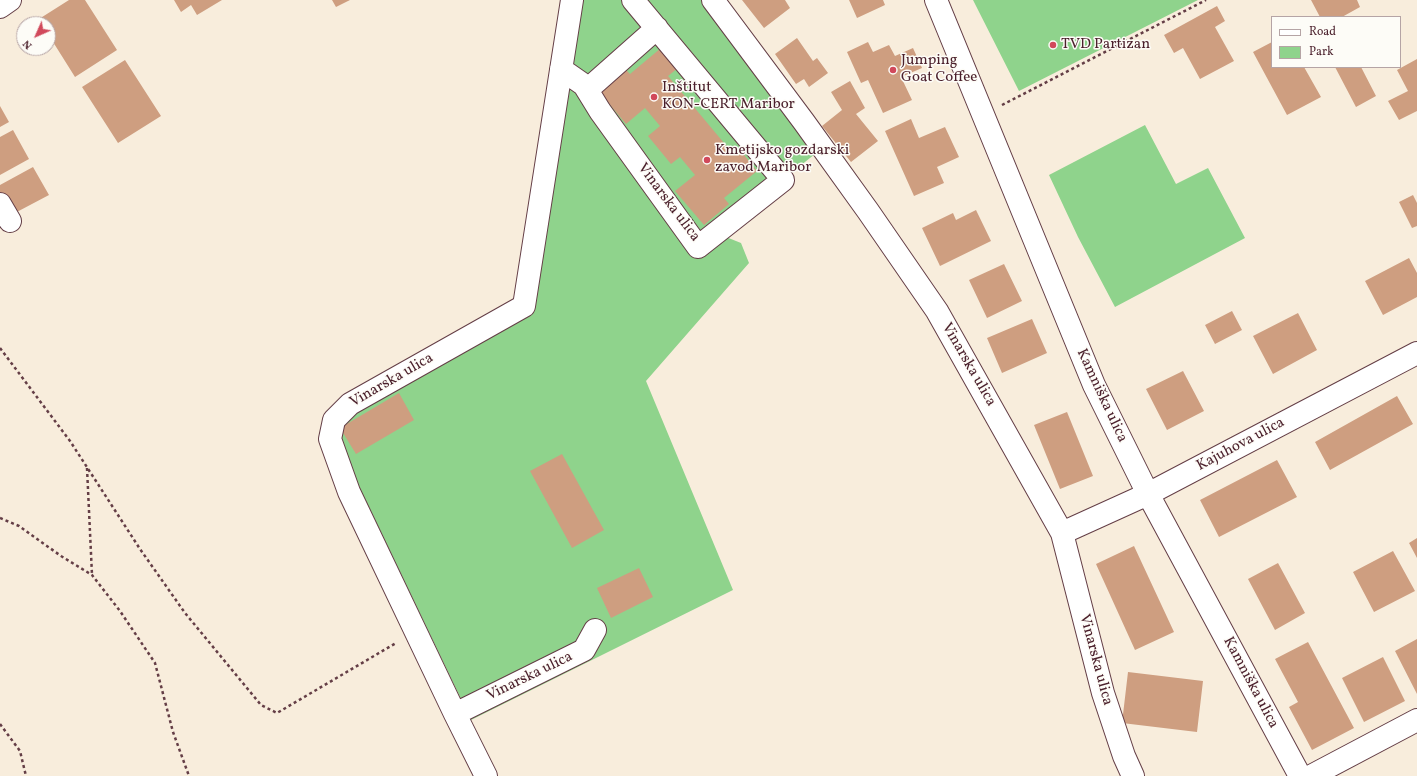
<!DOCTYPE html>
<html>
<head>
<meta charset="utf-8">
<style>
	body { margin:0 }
	#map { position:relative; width:1417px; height:776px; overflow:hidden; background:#f8eddc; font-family:Vollkorn,serif }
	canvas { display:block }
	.legend { position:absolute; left:1271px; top:16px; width:130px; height:52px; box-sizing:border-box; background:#fdfcf7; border:1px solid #b5a4a5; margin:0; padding:5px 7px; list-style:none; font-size:12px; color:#4a1f2b }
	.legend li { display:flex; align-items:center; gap:8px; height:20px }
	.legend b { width:20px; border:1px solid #b5a4a5 }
	.north { position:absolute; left:16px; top:16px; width:40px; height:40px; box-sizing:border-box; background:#fdfcf7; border:1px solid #b5a4a5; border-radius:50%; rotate:225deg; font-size:11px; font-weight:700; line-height:16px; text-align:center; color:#4a1f2b }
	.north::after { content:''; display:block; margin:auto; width:14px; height:18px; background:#d1495b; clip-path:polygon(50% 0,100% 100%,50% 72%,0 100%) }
</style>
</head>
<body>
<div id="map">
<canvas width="1417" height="776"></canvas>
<ul class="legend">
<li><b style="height:5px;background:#fff"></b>Road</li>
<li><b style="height:11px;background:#8fd38c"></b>Park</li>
</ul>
<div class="north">N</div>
</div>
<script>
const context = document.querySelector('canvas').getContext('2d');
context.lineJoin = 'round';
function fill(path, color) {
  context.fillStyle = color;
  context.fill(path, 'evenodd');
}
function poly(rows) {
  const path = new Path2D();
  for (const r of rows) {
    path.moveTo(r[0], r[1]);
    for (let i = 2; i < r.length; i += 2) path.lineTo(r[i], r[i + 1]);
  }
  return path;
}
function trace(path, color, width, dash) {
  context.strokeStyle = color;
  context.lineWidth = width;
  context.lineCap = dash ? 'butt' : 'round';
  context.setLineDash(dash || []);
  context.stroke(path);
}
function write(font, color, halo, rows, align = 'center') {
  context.font = font + ' Vollkorn,serif';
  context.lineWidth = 3;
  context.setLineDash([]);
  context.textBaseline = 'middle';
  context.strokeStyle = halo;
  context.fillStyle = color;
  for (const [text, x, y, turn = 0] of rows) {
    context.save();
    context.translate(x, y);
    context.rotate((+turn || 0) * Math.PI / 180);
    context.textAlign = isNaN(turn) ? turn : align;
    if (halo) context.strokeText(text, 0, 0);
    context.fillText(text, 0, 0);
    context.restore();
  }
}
fill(poly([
	[576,0,706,0,820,150,716,233,741,243,749,263,646,381,733,590,471,720,342,451,340,423,459,354,533,305],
	[973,0,1198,0,1019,91],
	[1145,125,1176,184,1208,168,1245,238,1115,307,1078,237,1049,175]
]), '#8fd38c');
fill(poly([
	[69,0,85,0,117,50,75,77,48,34,48,24,42,24,39,19],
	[174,0,222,0,197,15,191,5,181,12],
	[332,0,350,0,336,7],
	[742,0,785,0,790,8,764,28],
	[849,0,883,0,885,5,857,18],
	[1311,0,1357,0,1360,7,1342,17,1320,17],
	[1217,6,1225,21,1215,27,1234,61,1200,79,1183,48,1174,53,1164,35],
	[797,38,813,61,817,58,828,73,809,87,804,79,796,84,775,54],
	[868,42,873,52,889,45,895,56,913,48,922,68,901,77,912,100,883,113,868,80,861,83,847,52],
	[1272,42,1272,67,1304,67,1321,97,1287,115,1253,52],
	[661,48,678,68,668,76,734,155,740,150,757,171,724,198,729,204,704,225,675,191,695,175,680,157,671,164,648,136,660,126,645,108,626,124,596,88,622,66,630,74],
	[1417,59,1417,111,1399,120,1388,101,1408,91,1397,70],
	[125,60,161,116,118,143,82,87],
	[1335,67,1361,67,1376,96,1356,107],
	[850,81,865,108,856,114,878,141,851,162,822,126,842,110,831,92],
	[0,106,9,122,0,127],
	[911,119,919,138,945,127,959,157,937,167,944,183,914,196,885,131],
	[13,130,29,159,0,175,0,137],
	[33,167,49,195,13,214,0,192,0,185],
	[1413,195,1417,203,1417,226,1412,228,1399,202],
	[976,210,991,241,940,266,922,228,953,213,956,220],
	[1409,258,1417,273,1417,297,1383,315,1365,281],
	[1004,264,1022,301,987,318,969,280],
	[1232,311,1242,330,1215,344,1205,325],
	[1298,313,1317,350,1273,374,1253,336],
	[1032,319,1047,353,1002,373,987,338],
	[1183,371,1204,411,1167,430,1146,389],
	[399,393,414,420,356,454,340,428],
	[1397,396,1413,424,1330,470,1315,442],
	[1067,412,1093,476,1060,489,1034,425],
	[562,454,604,530,572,548,530,471],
	[1277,460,1297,497,1219,537,1200,500],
	[1417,538,1417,558,1409,543],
	[1134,546,1174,632,1135,650,1096,564],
	[1393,551,1415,591,1374,612,1353,572],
	[1278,563,1305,613,1275,630,1248,579],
	[639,568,653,597,611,618,597,588],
	[1417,639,1417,694,1395,651],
	[1308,642,1354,728,1312,750,1289,707,1298,702,1275,659],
	[1383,657,1405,701,1364,722,1342,678],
	[1128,672,1203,681,1197,732,1122,723]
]), '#ce9e80');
const minor = poly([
	[713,0,804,122,868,211,937,311,1062,533,1103,693,1124,756,1133,776],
	[936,0,1094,385,1148,494,1300,776],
	[0,7,10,0],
	[561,69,584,85,600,111,698,247,783,180,633,0],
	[587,90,657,28],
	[0,204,10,221],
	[1062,533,1148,494,1417,353],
	[455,714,584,650,595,630],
	[486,776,455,714,349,492,330,439,334,420,350,404,524,306,572,0],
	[1311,776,1417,720]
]);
trace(minor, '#643e46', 24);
trace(poly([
	[1002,105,1206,0],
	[0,348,70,441,140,549,185,613,261,705,277,713,396,643],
	[87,468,92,575],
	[0,518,19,526,61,556,92,575,120,611,155,663,173,732,189,776],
	[0,724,20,751,26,776]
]), '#643e46', 2.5, [3, 3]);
trace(minor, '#fff', 22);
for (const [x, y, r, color] of [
	[1053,45,4,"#d1495b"],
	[893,70,4,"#d1495b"],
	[654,97,4,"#d1495b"],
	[707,160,4,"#d1495b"]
]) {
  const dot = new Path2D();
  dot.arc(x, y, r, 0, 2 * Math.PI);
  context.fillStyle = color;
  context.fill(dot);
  trace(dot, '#fdfcf7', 1.5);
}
write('15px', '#4a1f2b', '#fdfcf7', [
	["TVD Partizan",1061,45],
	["Jumping",901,61],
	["Goat Coffee",901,78],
	["Inštitut",662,88],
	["KON-CERT Maribor",662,105],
	["Kmetijsko gozdarski",715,151],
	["zavod Maribor",715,168]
], 'left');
write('15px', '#4a1f2b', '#fdfcf7', [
	["Vinarska ulica",668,203,53],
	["Vinarska ulica",968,365,60],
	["Vinarska ulica",392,381,-30],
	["Kamniška ulica",1101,396,65],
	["Kajuhova ulica",1241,445,-28],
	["Vinarska ulica",1095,660,75],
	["Vinarska ulica",530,677,-26],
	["Kamniška ulica",1250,683,62]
]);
</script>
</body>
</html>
